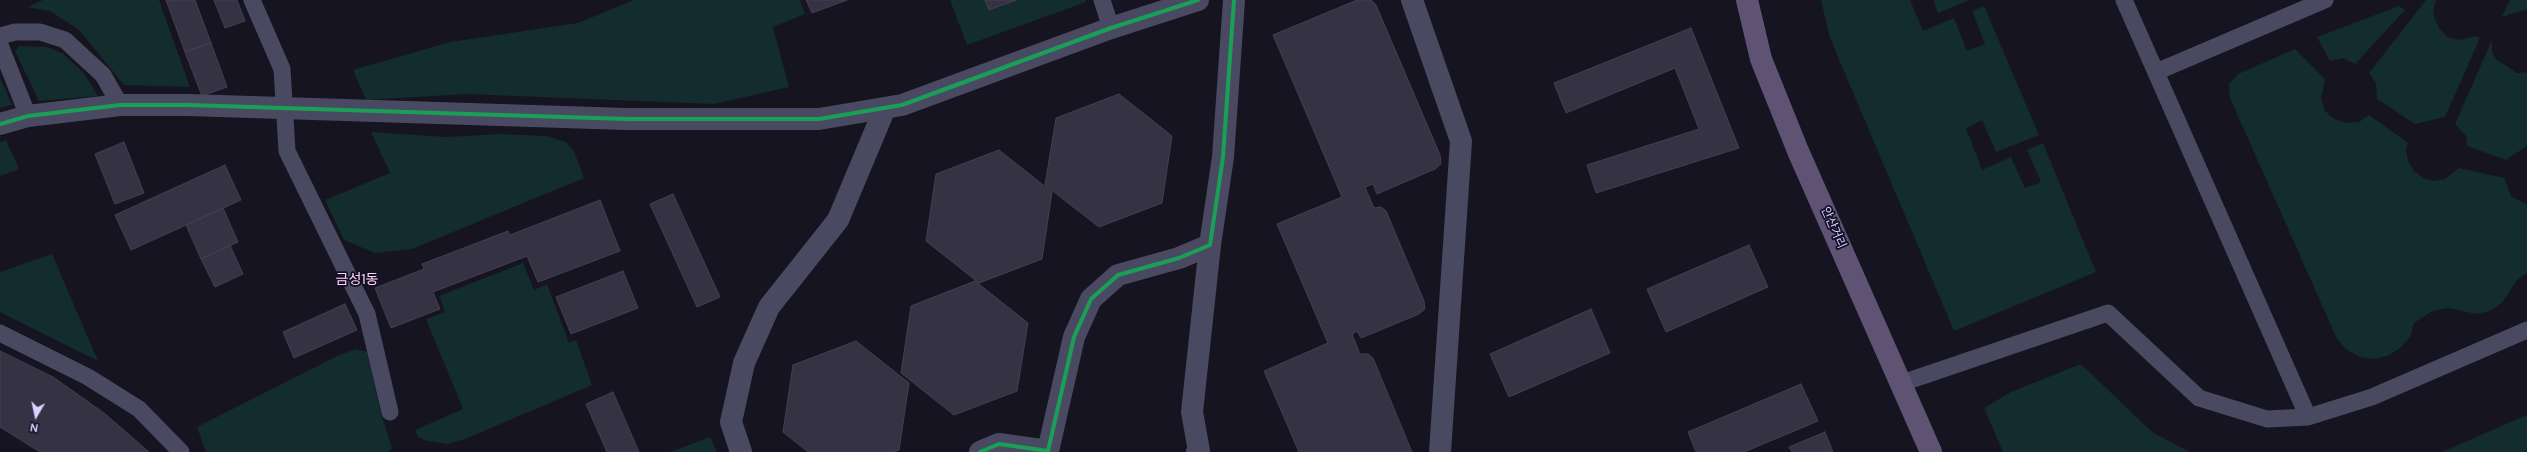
<!DOCTYPE html>
<html>
<head>
<meta charset="utf-8">
<style>
	body { margin:0 }
	#map { position:relative; width:2527px; height:452px; overflow:hidden; background:#161421; font-family:"DM Sans",sans-serif }
	canvas { display:block }
	.north { position:absolute; left:16px; top:396px; width:40px; height:40px; -webkit-text-stroke:3px #130f26; paint-order:stroke; rotate:189deg; font-size:11px; font-weight:700; line-height:16px; text-align:center; color:#d9d4ff }
	.north::after { content:''; display:block; margin:auto; width:14px; height:18px; background:#d9d4ff; clip-path:polygon(50% 0,100% 100%,50% 72%,0 100%) }
</style>
</head>
<body>
<div id="map">
<canvas width="2527" height="452"></canvas>
<div class="north">N</div>
</div>
<script>
const context = document.querySelector('canvas').getContext('2d');
context.lineJoin = 'round';
function fill(path, color) {
  context.fillStyle = color;
  context.fill(path, 'evenodd');
}
function poly(rows) {
  const path = new Path2D();
  for (const r of rows) {
    path.moveTo(r[0], r[1]);
    for (let i = 2; i < r.length; i += 2) path.lineTo(r[i], r[i + 1]);
  }
  return path;
}
function trace(path, color, width, dash) {
  context.strokeStyle = color;
  context.lineWidth = width;
  context.lineCap = dash ? 'butt' : 'round';
  context.setLineDash(dash || []);
  context.stroke(path);
}
function write(font, color, halo, rows, align = 'center') {
  context.font = font + ' "DM Sans","Noto Sans KR",sans-serif';
  context.lineWidth = 3.5;
  context.setLineDash([]);
  context.textBaseline = 'middle';
  context.strokeStyle = halo;
  context.fillStyle = color;
  for (const [text, x, y, turn = 0] of rows) {
    context.save();
    context.translate(x, y);
    context.rotate((+turn || 0) * Math.PI / 180);
    context.textAlign = isNaN(turn) ? turn : align;
    if (halo) context.strokeText(text, 0, 0);
    context.fillText(text, 0, 0);
    context.restore();
  }
}
fill(poly([
	[43,0,159,0,190,87,124,85,79,30,50,11,27,7],
	[634,0,800,0,805,14,773,27,789,87,714,104,466,94,366,100,353,70,450,42,578,23],
	[950,0,1085,0,1086,2,967,45],
	[1821,0,1910,0,1923,31,1954,18,1967,51,1985,44,1972,11,1984,6,2039,135,1996,152,1982,120,1966,128,1982,170,2011,157,2025,188,2041,182,2027,150,2043,143,2096,272,1954,331,1830,38],
	[1933,0,1970,0,1938,13],
	[2426,0,2436,0,2433,14,2439,28,2447,37,2459,40,2477,36,2480,38,2445,117,2415,124,2377,99,2376,83,2369,73],
	[2510,0,2527,0,2527,11,2524,10,2502,17],
	[2399,6,2405,10,2355,64,2343,58,2330,61,2317,37],
	[2492,40,2492,52,2496,59,2517,73,2527,72,2527,146,2506,160,2467,146,2466,136,2455,124],
	[20,46,47,47,62,53,84,73,98,96,39,101,15,51],
	[2295,49,2325,79,2321,99,2325,111,2334,119,2346,123,2359,122,2369,115,2408,143,2406,150,2408,161,2414,171,2423,178,2434,181,2445,179,2459,168,2504,178,2511,196,2527,205,2527,273,2517,280,2502,303,2490,311,2476,314,2449,308,2432,311,2414,323,2410,337,2400,348,2388,356,2374,359,2359,357,2346,349,2337,339,2230,98,2229,84,2238,74],
	[0,77,12,105,0,108],
	[371,132,447,137,499,134,546,136,566,142,574,151,584,178,412,249,375,253,344,240,325,200,390,173],
	[6,140,19,169,0,176,0,142],
	[52,254,98,361,0,312,0,272],
	[523,263,534,290,547,284,569,343,576,340,592,385,465,439,447,444,428,441,418,437,415,430,463,409,426,319,445,312,439,296],
	[356,349,367,352,380,410,392,448,389,452,206,452,197,427,337,356],
	[2081,364,2152,432,2190,452,2003,452,1984,408,2011,392],
	[2527,415,2527,452,2442,452],
	[710,437,717,452,670,452]
]), '#132c2d');
const building = poly([
	[166,0,195,0,211,43,185,52,166,0],
	[214,0,237,0,245,21,225,28,214,0],
	[806,0,847,0,812,13,806,0],
	[985,0,1016,0,989,10,985,0],
	[1357,0,1371,0,1376,5,1440,155,1441,164,1435,169,1377,194,1373,184,1365,187,1374,208,1381,207,1386,211,1424,301,1425,309,1419,314,1361,338,1357,331,1352,334,1360,354,1368,354,1373,358,1412,452,1299,452,1264,371,1328,343,1277,224,1342,197,1273,35,1357,0],
	[1691,28,1739,148,1596,193,1587,165,1699,129,1675,68,1566,113,1554,83,1691,28],
	[211,43,227,87,202,96,185,52,211,43],
	[1119,94,1172,136,1162,203,1099,227,1045,185,1056,118,1119,94],
	[124,142,144,193,115,204,95,154,124,142],
	[999,150,1052,192,1042,259,979,283,926,241,936,174,999,150],
	[225,165,241,200,131,250,115,215,225,165],
	[673,194,720,297,697,307,650,204,673,194],
	[600,200,620,251,538,282,527,256,433,292,440,309,391,328,375,288,424,269,422,264,508,231,510,235,600,200],
	[223,208,238,242,201,259,186,225,223,208],
	[230,245,243,274,215,287,201,259,230,245],
	[1749,245,1768,287,1666,332,1647,289,1749,245],
	[623,271,638,308,571,334,556,297,623,271],
	[975,281,1028,323,1017,391,954,415,901,373,911,306,975,281],
	[345,304,357,330,294,358,283,332,345,304],
	[1591,309,1610,353,1509,397,1490,354,1591,309],
	[856,341,909,383,899,450,894,452,808,452,783,432,793,365,856,341],
	[0,351,53,377,104,413,149,452,40,452,0,427,0,351],
	[1801,384,1818,421,1744,452,1696,452,1688,432,1801,384],
	[613,392,639,452,607,452,586,404,613,392],
	[1825,432,1833,452,1792,452,1789,447,1825,432]
]);
fill(building, '#343243');
trace(building, '#433f54', 1);
trace(poly([
	[252,0,282,69,287,151,367,314,390,412],
	[1102,0,1111,28],
	[2124,0,2308,417],
	[0,36,15,32,40,32,65,40,103,75,120,105],
	[0,45,28,116],
	[2156,72,2325,0],
	[0,333,88,377,139,409,181,452],
	[1902,383,2108,313,2199,398,2267,419,2308,417,2372,397,2527,330]
]), '#4a4962', 17);
trace(poly([
	[1412,0,1461,141,1440,452],
	[0,124,28,116,120,105,188,105,626,119,819,119,902,105,1111,28,1198,0],
	[741,452,731,422,744,363,769,307,838,220,885,108],
	[980,452,999,444,1048,451,1074,337,1091,299,1118,275,1179,258,1210,245,1223,157,1234,0],
	[1197,452,1199,451,1192,412,1210,245]
]), '#4a4962', 22);
trace(poly([
	[1747,0,1761,59,1798,151,1931,452]
]), '#5e5373', 22);
trace(poly([
	[0,124,28,116,120,105,188,105,626,119,819,119,902,105,1111,28,1198,0],
	[980,452,999,444,1048,451,1074,337,1091,299,1118,275,1179,258,1210,245,1223,157,1234,0]
]), '#1a9f57', 4);
write('12px', '#d9d4ff', '#130f26', [
	["안산거리",1833,228,66]
]);
write('14px', '#ffd6f0', '#130f26', [
	["금성1동",357,280]
]);
</script>
</body>
</html>
